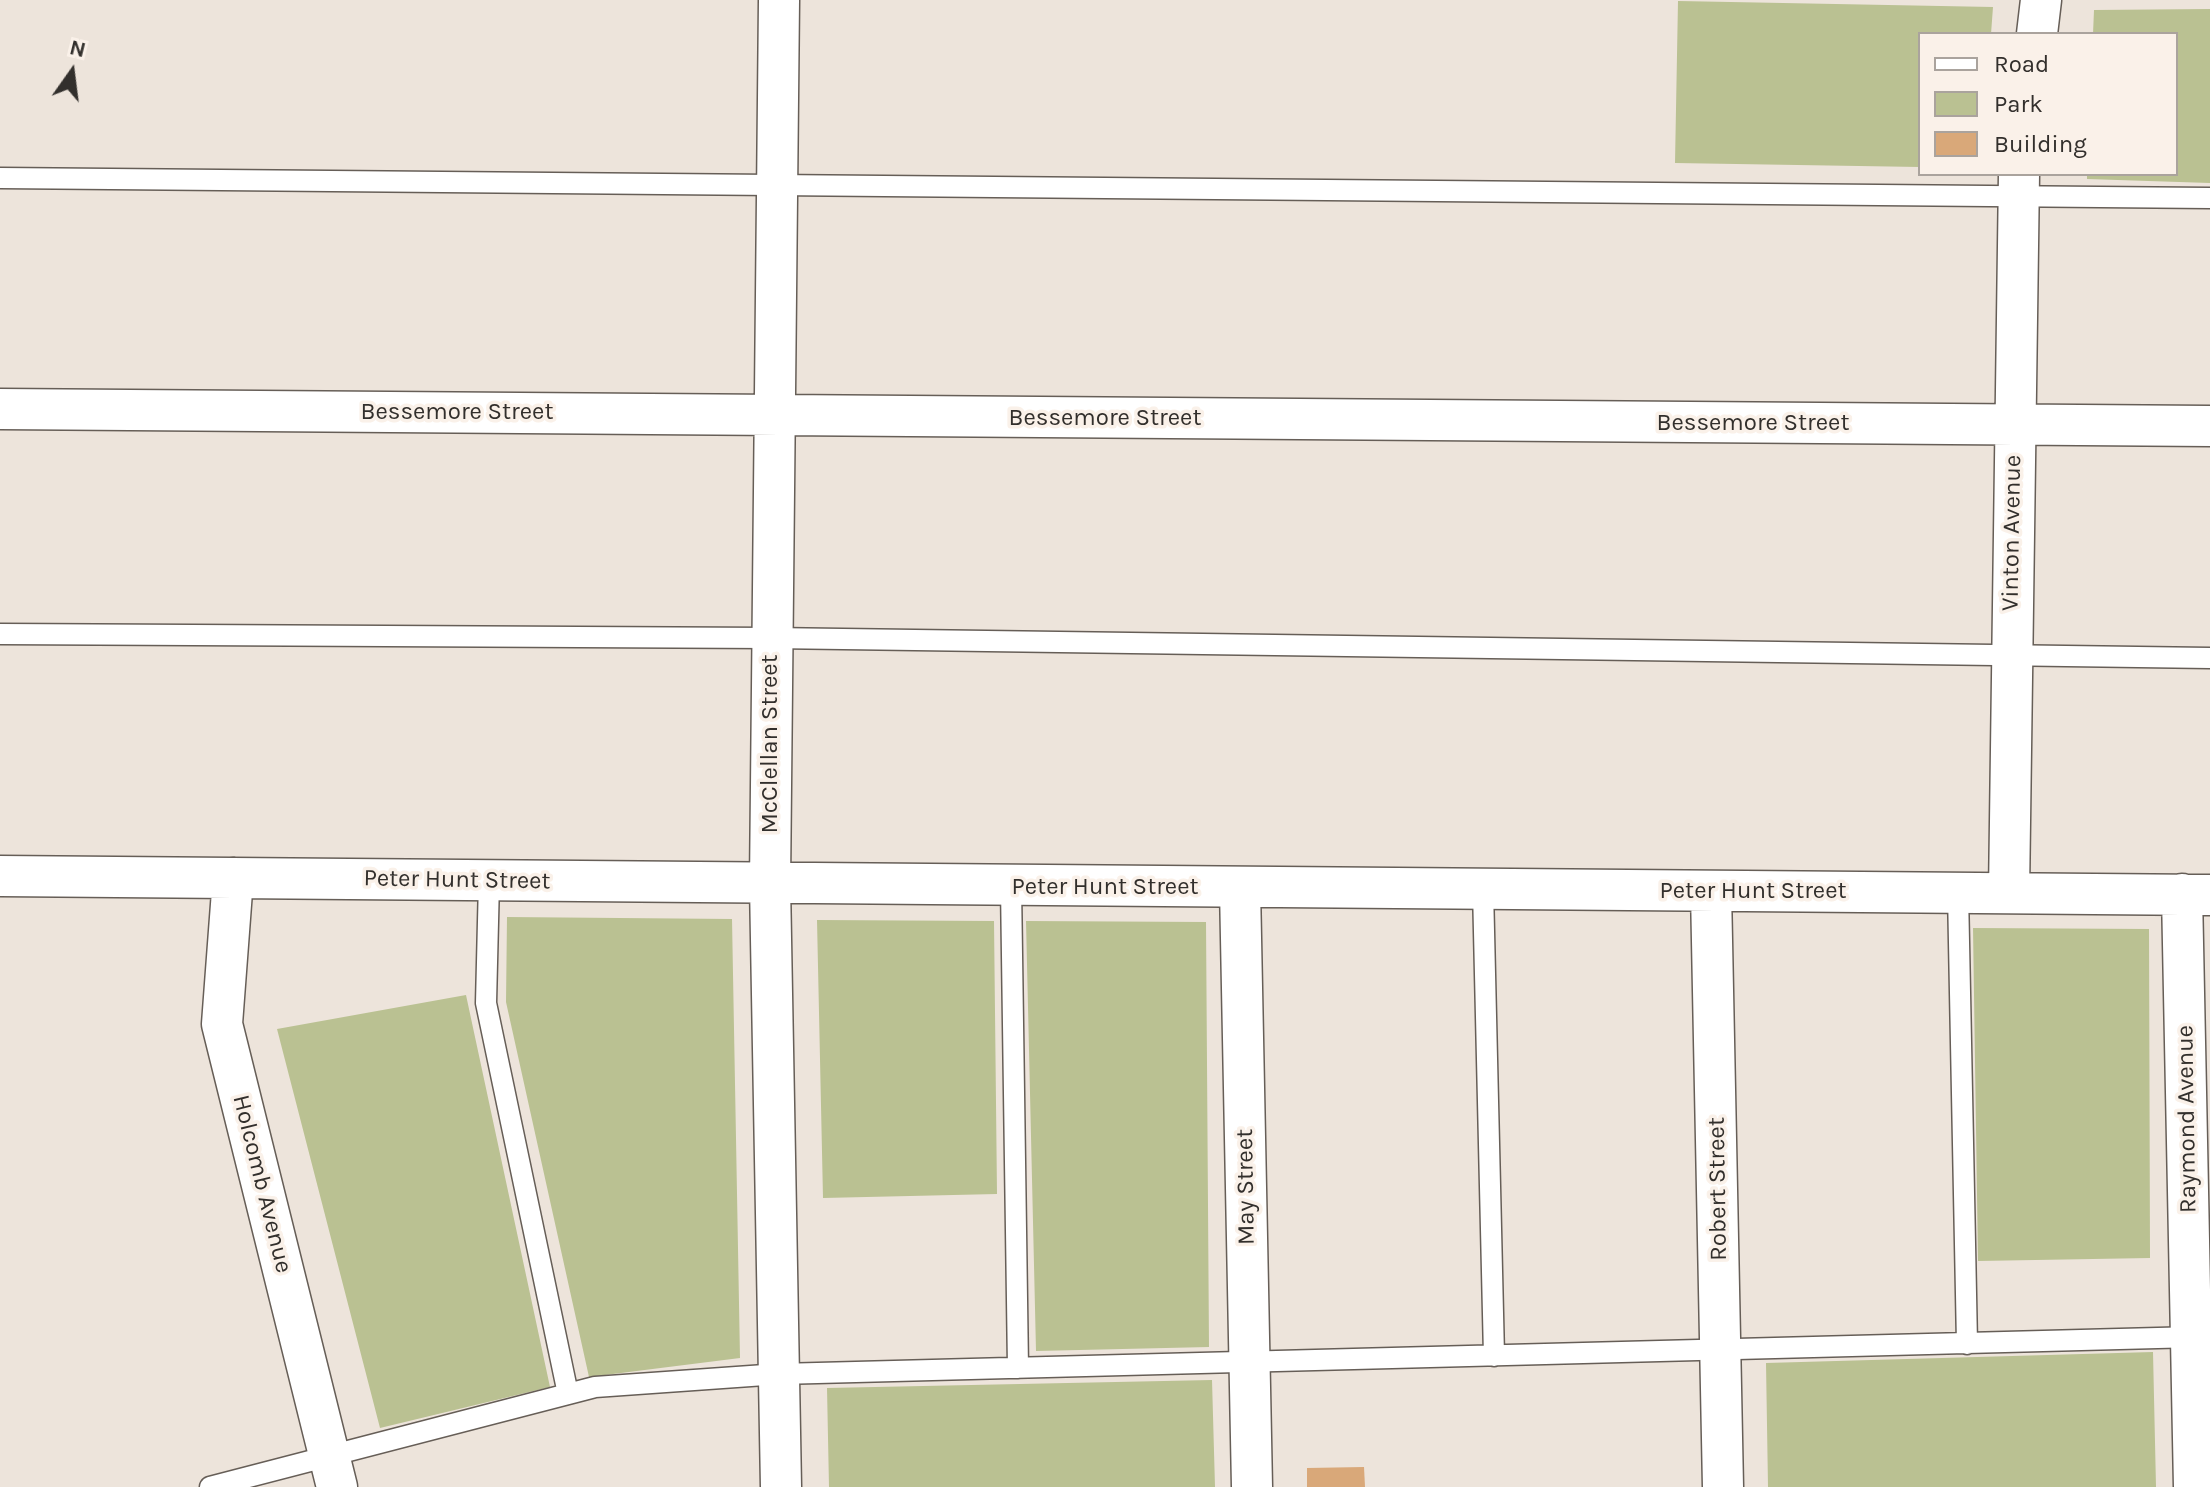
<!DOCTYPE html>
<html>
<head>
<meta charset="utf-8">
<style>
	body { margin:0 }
	#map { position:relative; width:2210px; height:1487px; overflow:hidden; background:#ede4db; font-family:Karla,sans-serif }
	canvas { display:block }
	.legend { position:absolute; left:1918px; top:32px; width:260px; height:144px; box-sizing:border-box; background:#faf1e9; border:2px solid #aaa39d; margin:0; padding:10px 14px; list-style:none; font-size:24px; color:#322f2c }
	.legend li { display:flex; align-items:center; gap:16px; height:40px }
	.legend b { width:40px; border:2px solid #aaa39d }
	.north { position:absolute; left:32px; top:32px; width:80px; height:80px; -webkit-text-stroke:6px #faf1e9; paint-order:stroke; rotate:14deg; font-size:22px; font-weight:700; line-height:32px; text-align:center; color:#322f2c }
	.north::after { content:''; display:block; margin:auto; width:28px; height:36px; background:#322f2c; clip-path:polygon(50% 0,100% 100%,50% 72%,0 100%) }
</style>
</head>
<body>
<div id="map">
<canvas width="2210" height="1487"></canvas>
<ul class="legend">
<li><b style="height:10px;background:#fff"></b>Road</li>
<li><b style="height:22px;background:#bac192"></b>Park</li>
<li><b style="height:22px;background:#d9a879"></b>Building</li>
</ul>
<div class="north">N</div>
</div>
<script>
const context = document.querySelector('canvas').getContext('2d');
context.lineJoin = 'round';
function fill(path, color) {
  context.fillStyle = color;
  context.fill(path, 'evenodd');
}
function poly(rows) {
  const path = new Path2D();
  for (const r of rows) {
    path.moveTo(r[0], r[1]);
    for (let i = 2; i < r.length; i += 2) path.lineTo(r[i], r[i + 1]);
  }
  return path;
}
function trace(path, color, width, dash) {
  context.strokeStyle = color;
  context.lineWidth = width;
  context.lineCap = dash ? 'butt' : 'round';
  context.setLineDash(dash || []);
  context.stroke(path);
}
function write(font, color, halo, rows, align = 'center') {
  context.font = font + ' Karla,sans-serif';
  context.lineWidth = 7;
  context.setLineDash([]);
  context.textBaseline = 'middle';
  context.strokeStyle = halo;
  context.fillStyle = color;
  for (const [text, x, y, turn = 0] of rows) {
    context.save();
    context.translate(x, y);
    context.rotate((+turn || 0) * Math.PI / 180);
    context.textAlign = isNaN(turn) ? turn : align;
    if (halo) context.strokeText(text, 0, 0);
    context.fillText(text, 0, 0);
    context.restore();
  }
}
fill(poly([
	[1678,1,1993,7,1991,34,1920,34,1920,167,1675,163],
	[2210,9,2210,183,2087,179,2087,174,2176,174,2176,34,2093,34,2094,10],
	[507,917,732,919,740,1358,589,1377,506,1002],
	[817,920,994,921,997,1194,823,1198],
	[1026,921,1206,922,1209,1347,1036,1351],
	[1973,928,2149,929,2150,1258,1978,1261],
	[466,995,550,1387,380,1428,277,1029],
	[2153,1352,2156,1487,1768,1487,1766,1363],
	[1212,1380,1215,1487,829,1487,827,1388]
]), '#bac192');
fill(poly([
	[1364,1467,1365,1487,1307,1487,1307,1468]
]), '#d9a879');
const service = poly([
	[0,178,2210,198],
	[0,634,771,638,2210,658],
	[489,881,486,1003,568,1394],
	[1011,886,1018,1368],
	[1483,889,1494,1356],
	[1958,892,1967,1344],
	[210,1487,595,1387,779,1374,2196,1337]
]);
const minor = poly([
	[779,0,770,884,781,1487],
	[2037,34,2041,0],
	[0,409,2210,426],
	[0,876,2210,895],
	[233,878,222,1024,337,1487],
	[1240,888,1252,1487],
	[1711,891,1723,1487],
	[2009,893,2019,174],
	[2182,894,2194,1487]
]);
trace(service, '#665e57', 23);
trace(minor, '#665e57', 43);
trace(service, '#fff', 20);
trace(minor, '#fff', 40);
write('24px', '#322f2c', '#faf1e9', [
	["Bessemore Street",457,412],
	["Bessemore Street",1105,418],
	["Bessemore Street",1753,423],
	["Vinton Avenue",2012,533,-89],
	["McClellan Street",770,744,-90],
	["Peter Hunt Street",457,880,1],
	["Peter Hunt Street",1105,887],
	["Peter Hunt Street",1753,891],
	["Raymond Avenue",2187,1119,-91],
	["Holcomb Avenue",262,1184,76],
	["May Street",1246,1187,-91],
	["Robert Street",1718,1189,-91]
]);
</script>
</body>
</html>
